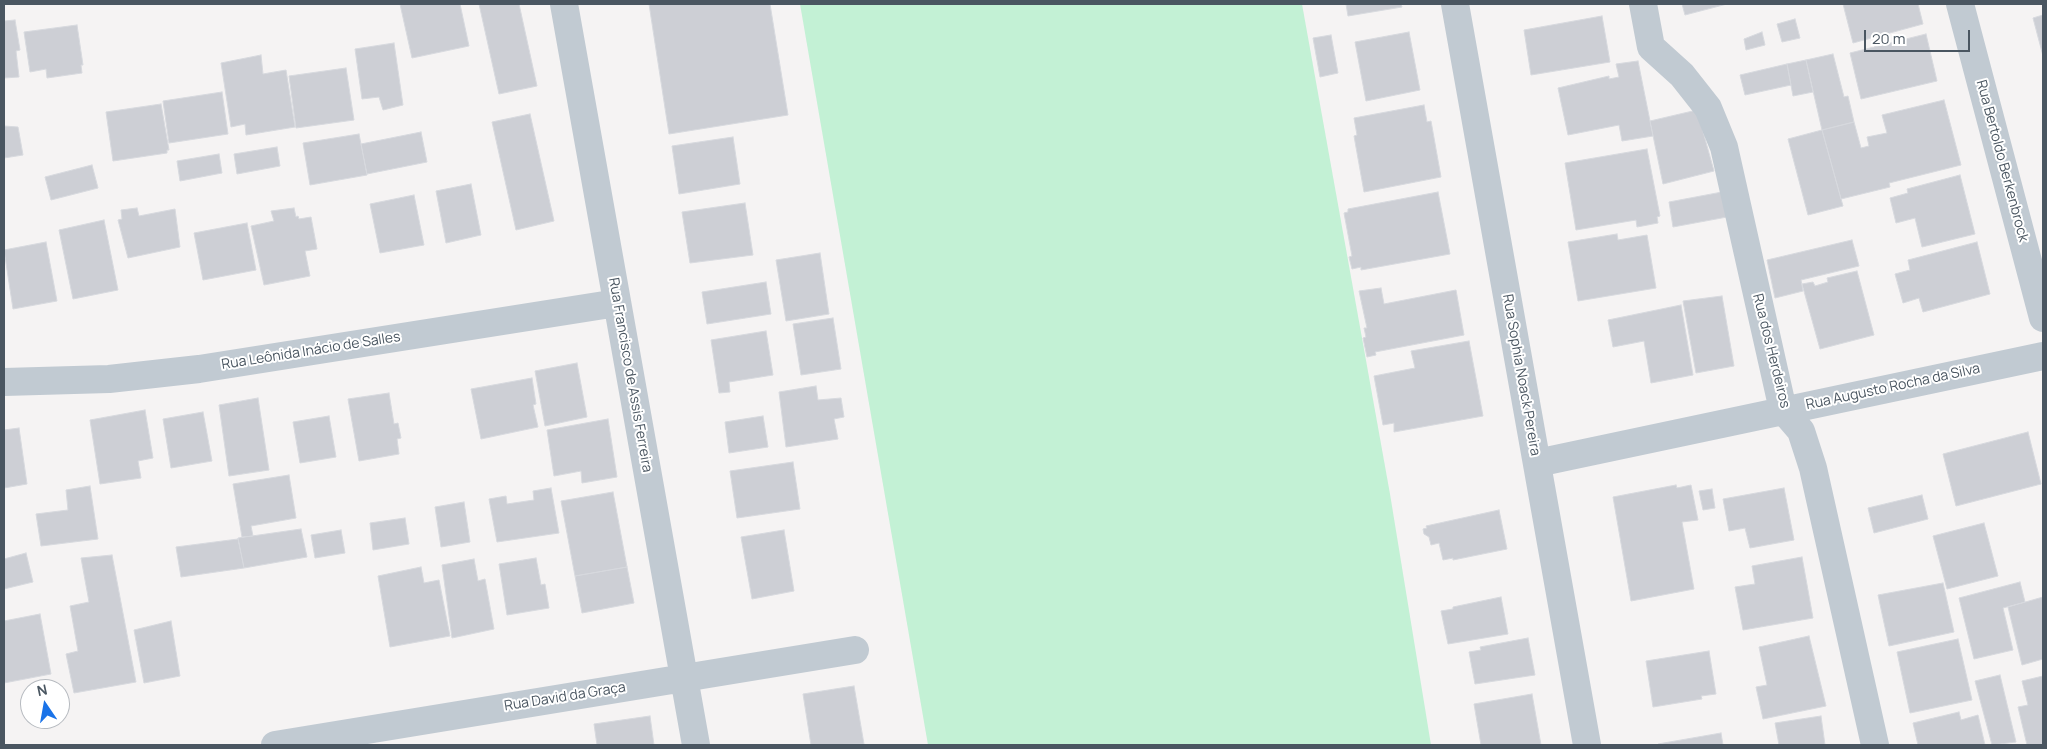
<!DOCTYPE html>
<html>
<head>
<meta charset="utf-8">
<style>
	body { margin:0 }
	#map { position:relative; width:2047px; height:749px; overflow:hidden; background:#f5f3f3; font-family:Manrope,sans-serif }
	canvas { display:block }
	.frame { position:absolute; inset:0; border:5px solid #4a5661; pointer-events:none }
	.north { position:absolute; left:20px; top:679px; width:50px; height:50px; box-sizing:border-box; background:#fff; border:1px solid #b7bbc0; border-radius:50%; rotate:348deg; font-size:14px; font-weight:700; line-height:20px; text-align:center; color:#4a5661 }
	.north::after { content:''; display:block; margin:auto; width:18px; height:22px; background:#1a73e8; clip-path:polygon(50% 0,100% 100%,50% 72%,0 100%) }
	.scale { position:absolute; left:1864px; top:30px; width:106px; height:22px; box-sizing:border-box; border:2px solid #4a5661; border-top:0; padding-left:6px; font-size:15px; line-height:18px; white-space:nowrap; color:#4a5661; -webkit-text-stroke:4px #fff; paint-order:stroke }
</style>
</head>
<body>
<div id="map">
<canvas width="2047" height="749"></canvas>
<div class="frame"></div>
<div class="north">N</div>
<div class="scale">20 m</div>
</div>
<script>
const context = document.querySelector('canvas').getContext('2d');
context.lineJoin = 'round';
function fill(path, color) {
  context.fillStyle = color;
  context.fill(path, 'evenodd');
}
function poly(rows) {
  const path = new Path2D();
  for (const r of rows) {
    path.moveTo(r[0], r[1]);
    for (let i = 2; i < r.length; i += 2) path.lineTo(r[i], r[i + 1]);
  }
  return path;
}
function trace(path, color, width, dash) {
  context.strokeStyle = color;
  context.lineWidth = width;
  context.lineCap = dash ? 'butt' : 'round';
  context.setLineDash(dash || []);
  context.stroke(path);
}
function write(font, color, halo, rows, align = 'center') {
  context.font = font + ' Manrope,sans-serif';
  context.lineWidth = 4;
  context.setLineDash([]);
  context.textBaseline = 'middle';
  context.strokeStyle = halo;
  context.fillStyle = color;
  for (const [text, x, y, turn = 0] of rows) {
    context.save();
    context.translate(x, y);
    context.rotate((+turn || 0) * Math.PI / 180);
    context.textAlign = isNaN(turn) ? turn : align;
    if (halo) context.strokeText(text, 0, 0);
    context.fillText(text, 0, 0);
    context.restore();
  }
}
fill(poly([
	[800,4,1302,4,1390,494,1431,745,928,745]
]), '#c3f1d5');
const building = poly([
	[400,4,460,4,469,46,412,58,400,4],
	[479,4,519,4,537,86,499,94,479,4],
	[649,4,770,4,788,115,669,134,649,4],
	[1346,4,1401,4,1402,7,1348,16,1346,4],
	[1682,4,1727,4,1685,15,1682,4],
	[1843,4,1918,4,1923,24,1853,43,1843,4],
	[2043,15,2043,56,2033,18,2043,15],
	[1602,16,1610,62,1531,75,1524,30,1602,16],
	[1795,19,1800,38,1782,42,1777,24,1795,19],
	[15,20,20,50,16,51,19,77,4,78,4,21,15,20],
	[77,25,83,65,81,65,82,73,47,78,46,69,30,72,24,32,77,25],
	[1409,32,1420,90,1366,101,1355,42,1409,32],
	[1762,32,1765,45,1746,50,1744,39,1762,32],
	[1926,34,1937,81,1861,99,1850,53,1926,34],
	[1331,35,1338,73,1320,77,1313,38,1331,35],
	[394,43,403,105,383,110,379,97,362,99,355,49,394,43],
	[1833,54,1844,97,1848,96,1854,122,1822,130,1806,60,1833,54],
	[261,55,263,74,286,70,295,127,246,135,245,124,231,127,221,63,261,55],
	[1806,60,1813,92,1793,96,1787,64,1806,60],
	[1638,61,1653,136,1622,141,1619,125,1568,135,1558,88,1609,76,1609,79,1619,77,1616,64,1638,61],
	[1787,64,1791,85,1745,95,1740,75,1787,64],
	[346,68,354,120,296,128,289,76,346,68],
	[222,92,228,134,169,143,163,101,222,92],
	[1944,100,1961,165,1889,183,1890,187,1841,199,1822,130,1854,122,1861,148,1869,146,1867,137,1887,133,1882,115,1944,100],
	[161,104,169,150,167,150,167,153,113,161,106,112,161,104],
	[1424,105,1427,122,1431,121,1441,177,1364,192,1354,136,1357,135,1354,118,1424,105],
	[1697,110,1714,171,1663,184,1650,121,1697,110],
	[530,114,554,221,516,230,492,122,530,114],
	[4,126,18,127,23,155,4,158,4,126],
	[1822,130,1843,206,1808,215,1788,139,1822,130],
	[421,132,427,162,367,174,361,144,421,132],
	[359,134,367,175,310,185,303,143,359,134],
	[733,137,740,184,679,194,672,146,733,137],
	[277,147,280,166,237,174,234,154,277,147],
	[1647,149,1660,216,1657,217,1658,223,1637,227,1636,220,1576,230,1565,163,1647,149],
	[219,154,222,173,180,181,177,161,219,154],
	[92,165,98,188,51,200,45,177,92,165],
	[1960,175,1975,234,1922,247,1915,218,1896,223,1890,198,1908,193,1907,189,1960,175],
	[471,184,481,235,446,243,436,191,471,184],
	[1438,192,1450,254,1361,270,1361,267,1352,269,1349,257,1352,256,1344,213,1348,212,1348,209,1438,192],
	[1722,192,1727,217,1673,227,1669,202,1722,192],
	[414,195,424,245,380,253,370,204,414,195],
	[745,203,753,255,690,263,682,212,745,203],
	[137,208,139,216,175,209,180,247,128,258,118,220,122,219,121,210,137,208],
	[294,208,296,217,298,216,299,219,311,217,317,249,305,251,310,276,264,285,251,226,274,221,271,211,294,208],
	[104,220,118,290,73,299,59,230,104,220],
	[247,223,256,270,203,280,194,233,247,223],
	[1617,234,1618,240,1647,235,1656,288,1578,301,1568,242,1617,234],
	[1852,240,1859,266,1801,280,1803,291,1775,298,1767,260,1852,240],
	[46,242,57,301,13,309,4,250,46,242],
	[1977,242,1990,294,1923,312,1919,298,1903,303,1895,274,1910,270,1908,260,1977,242],
	[820,253,829,314,786,321,776,260,820,253],
	[1857,271,1874,335,1820,349,1802,284,1813,282,1815,286,1828,282,1827,278,1857,271],
	[766,282,771,314,707,324,702,292,766,282],
	[1381,288,1384,304,1456,290,1464,335,1375,352,1376,355,1367,357,1363,338,1366,337,1364,328,1367,328,1359,291,1381,288],
	[1722,296,1734,366,1696,373,1683,301,1722,296],
	[1681,305,1693,375,1651,383,1644,341,1613,347,1608,320,1681,305],
	[833,318,841,369,801,375,793,324,833,318],
	[766,331,773,375,729,382,730,392,719,393,711,340,766,331],
	[1469,341,1483,416,1394,432,1394,423,1383,425,1374,376,1415,368,1411,351,1469,341],
	[577,363,587,417,545,426,535,371,577,363],
	[532,378,536,404,533,405,538,427,481,439,471,389,532,378],
	[816,386,818,400,841,398,844,417,834,419,838,439,786,447,779,392,816,386],
	[389,393,394,424,398,423,401,438,397,439,399,454,359,461,348,399,389,393],
	[258,398,269,470,229,476,219,405,258,398],
	[145,410,153,458,138,461,141,478,100,484,90,420,145,410],
	[203,412,212,461,171,468,163,419,203,412],
	[329,416,336,457,300,463,293,422,329,416],
	[763,416,768,447,729,453,725,422,763,416],
	[608,419,617,477,582,483,581,471,554,476,547,430,608,419],
	[19,428,27,484,4,488,4,430,19,428],
	[2028,432,2041,484,1956,506,1943,454,2028,432],
	[793,462,800,509,737,518,730,471,793,462],
	[289,475,296,518,251,526,253,536,242,537,233,484,289,475],
	[1676,485,1677,488,1691,485,1698,520,1682,522,1694,589,1631,601,1613,497,1676,485],
	[90,486,98,539,41,546,36,514,68,510,66,490,90,486],
	[551,488,559,533,497,542,489,499,506,496,507,504,534,500,533,491,551,488],
	[1784,488,1794,540,1750,548,1745,528,1729,531,1723,499,1784,488],
	[1712,489,1715,508,1703,510,1699,491,1712,489],
	[613,492,627,567,575,576,561,501,613,492],
	[1922,495,1928,519,1874,533,1868,508,1922,495],
	[464,502,470,542,441,547,435,507,464,502],
	[1499,510,1507,549,1453,560,1453,558,1443,560,1439,543,1431,545,1429,537,1424,534,1423,529,1427,528,1426,526,1499,510],
	[405,518,409,544,373,550,370,523,405,518],
	[1984,523,1998,576,1947,589,1933,536,1984,523],
	[301,529,307,557,244,568,238,538,301,529],
	[341,530,345,553,315,558,311,535,341,530],
	[784,530,794,591,752,599,741,537,784,530],
	[238,539,244,568,181,577,176,547,238,539],
	[26,553,33,582,4,589,4,559,26,553],
	[112,555,136,682,74,693,66,654,78,651,70,606,89,602,81,558,112,555],
	[1802,557,1813,618,1743,630,1735,587,1755,584,1752,566,1802,557],
	[536,558,541,585,545,584,549,608,507,615,499,564,536,558],
	[474,559,478,581,485,579,494,629,452,638,442,565,474,559],
	[421,567,424,583,439,580,450,636,390,647,378,576,421,567],
	[627,567,634,603,582,613,575,576,627,567],
	[2020,582,2025,602,2003,608,2013,650,1974,659,1959,598,2020,582],
	[1943,583,1954,632,1889,646,1878,595,1943,583],
	[1501,597,1508,634,1448,644,1441,611,1453,609,1453,607,1501,597],
	[2043,597,2043,659,2022,665,2008,607,2043,597],
	[40,614,51,674,4,683,4,621,40,614],
	[171,621,180,676,144,683,134,630,171,621],
	[1809,636,1826,706,1763,719,1756,687,1767,685,1759,647,1809,636],
	[1528,638,1535,675,1475,684,1469,652,1481,650,1480,647,1528,638],
	[1958,639,1972,700,1910,713,1897,652,1958,639],
	[1709,651,1716,694,1701,696,1702,699,1653,707,1646,661,1709,651],
	[2000,675,2016,742,1992,745,1975,681,2000,675],
	[2043,676,2043,745,2027,745,2018,707,2028,705,2022,681,2043,676],
	[854,686,864,744,811,745,803,694,854,686],
	[1532,694,1541,745,1481,745,1474,704,1532,694],
	[1959,712,1961,720,1978,715,1985,745,1918,745,1913,723,1959,712],
	[650,716,654,745,597,745,594,724,650,716],
	[1821,716,1825,745,1779,745,1775,723,1821,716],
	[1721,733,1723,745,1659,745,1658,744,1721,733]
]);
fill(building, '#cdcfd5');
trace(building, '#d7d9de', 1);
trace(poly([
	[564,4,696,745],
	[1455,4,1587,745],
	[1643,4,1651,47,1682,75,1708,108,1724,147,1783,410,1801,431,1813,468,1875,745],
	[1960,4,2043,318],
	[4,382,109,379,199,369,617,303],
	[1537,463,2043,356],
	[275,745,855,650]
]), '#c1cad2', 28);
write('14px', '#4a5661', '#fff', [
	["Rua Bertoldo Berkenbrock",2002,161,75],
	["Rua Leônida Inácio de Salles",311,351,-9],
	["Rua dos Herdeiros",1771,351,76],
	["Rua Francisco de Assis Ferreira",630,375,80],
	["Rua Sophia Noack Pereira",1521,375,80],
	["Rua Augusto Rocha da Silva",1893,387,-12],
	["Rua David da Graça",565,697,-9]
]);
</script>
</body>
</html>
